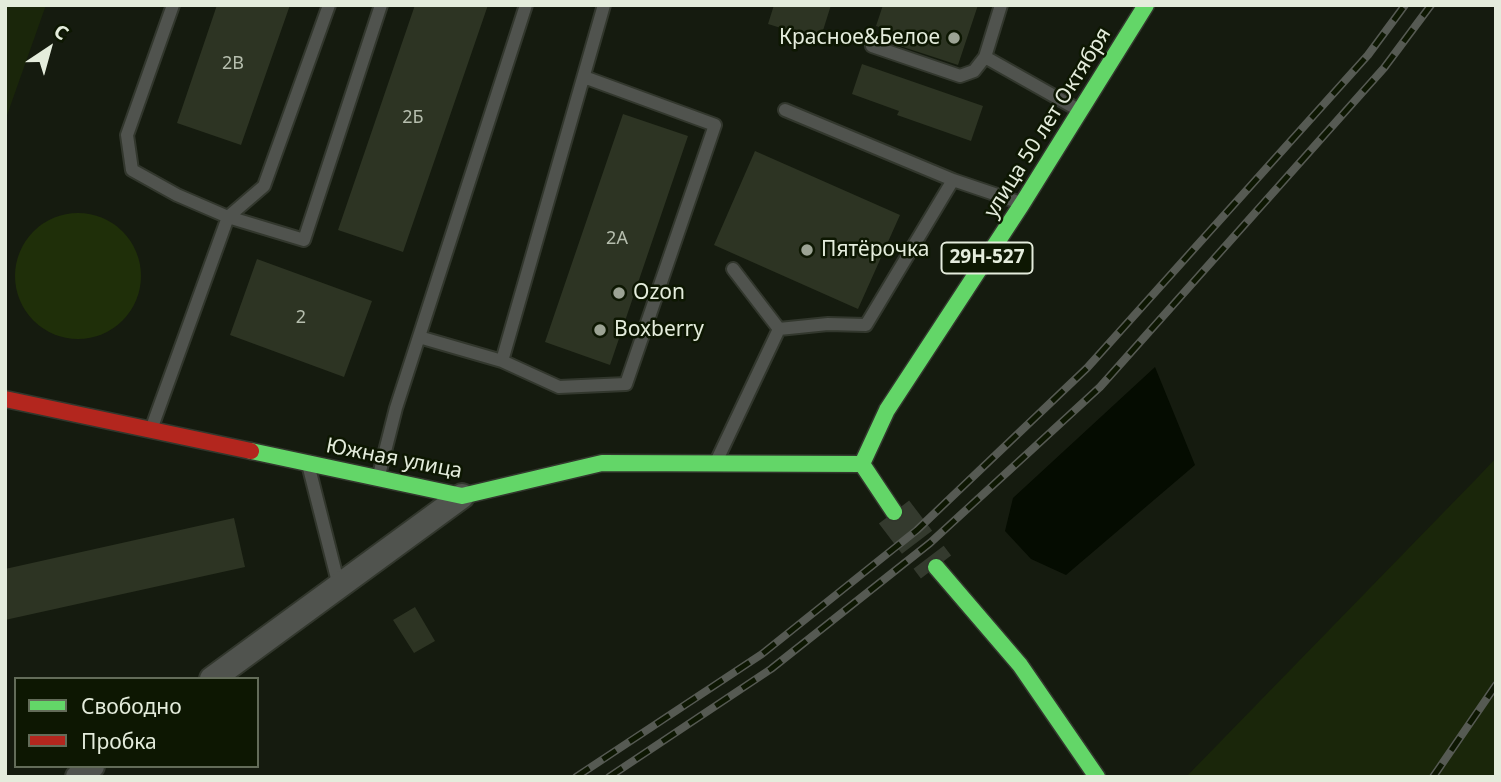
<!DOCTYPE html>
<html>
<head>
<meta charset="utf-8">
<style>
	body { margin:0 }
	#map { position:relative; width:1501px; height:782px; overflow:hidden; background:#151b0f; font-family:"Noto Sans",sans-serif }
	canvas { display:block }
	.frame { position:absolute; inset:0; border:7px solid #e4ecdc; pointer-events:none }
	.legend { position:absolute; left:14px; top:677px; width:245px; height:91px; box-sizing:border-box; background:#0d1702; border:2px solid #636c59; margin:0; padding:9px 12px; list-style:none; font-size:21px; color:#e4ecdc }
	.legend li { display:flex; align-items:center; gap:14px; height:35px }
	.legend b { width:35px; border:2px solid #636c59 }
	.north { position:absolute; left:14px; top:14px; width:70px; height:70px; -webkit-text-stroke:5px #0d1702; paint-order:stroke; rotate:36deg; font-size:19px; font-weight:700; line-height:28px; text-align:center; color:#e4ecdc }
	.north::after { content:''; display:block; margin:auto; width:24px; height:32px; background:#e4ecdc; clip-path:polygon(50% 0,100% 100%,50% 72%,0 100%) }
</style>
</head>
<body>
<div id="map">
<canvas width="1501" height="782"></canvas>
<div class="frame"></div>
<ul class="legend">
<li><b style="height:9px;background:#63d668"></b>Свободно</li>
<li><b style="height:9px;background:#b3261e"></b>Пробка</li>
</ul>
<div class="north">С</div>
</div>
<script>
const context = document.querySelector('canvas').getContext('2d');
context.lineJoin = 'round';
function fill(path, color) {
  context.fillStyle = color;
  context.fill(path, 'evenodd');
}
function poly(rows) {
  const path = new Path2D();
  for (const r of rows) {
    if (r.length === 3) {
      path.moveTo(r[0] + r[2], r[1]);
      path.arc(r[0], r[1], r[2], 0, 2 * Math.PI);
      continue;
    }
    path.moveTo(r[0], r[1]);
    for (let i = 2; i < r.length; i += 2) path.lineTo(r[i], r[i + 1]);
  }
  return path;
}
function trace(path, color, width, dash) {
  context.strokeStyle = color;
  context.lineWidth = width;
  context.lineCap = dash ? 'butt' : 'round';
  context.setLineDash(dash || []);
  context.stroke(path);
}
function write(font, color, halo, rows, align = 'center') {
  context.font = font + ' "Noto Sans",sans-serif';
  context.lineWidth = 5;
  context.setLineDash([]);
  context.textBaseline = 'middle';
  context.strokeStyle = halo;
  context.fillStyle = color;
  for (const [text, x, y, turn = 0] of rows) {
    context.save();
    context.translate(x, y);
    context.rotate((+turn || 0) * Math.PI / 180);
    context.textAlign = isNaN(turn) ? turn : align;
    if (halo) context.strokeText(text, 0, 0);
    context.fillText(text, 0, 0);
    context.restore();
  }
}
fill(poly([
	[5,5,46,5,5,121],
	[1496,458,1496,777,1186,777,1479,476]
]), '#1a260a');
fill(poly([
	[78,276,63]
]), '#1f2f09');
fill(poly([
	[1155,367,1195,465,1066,575,1031,559,1005,531,1013,498]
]), '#050c01');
fill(poly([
	[217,5,290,5,241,145,177,123],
	[415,5,488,5,403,252,338,230],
	[774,5,831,5,820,40,768,24],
	[883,5,978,5,958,65,897,45,901,34,876,26],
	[862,64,983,106,971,141,897,115,899,111,852,94],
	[623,114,688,136,610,365,545,342],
	[755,151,900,215,858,309,714,245],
	[257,259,372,301,344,377,230,335],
	[234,518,245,567,5,620,5,569],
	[415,607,435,641,414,653,393,620]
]), '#2d3423');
trace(poly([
	[894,512,936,567]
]), '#343a2e', 38, [38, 19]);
const lane = poly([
	[173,5,127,135,132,170,177,195,228,217,264,186,329,5],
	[1001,5,985,57,1077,109],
	[872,46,960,76,974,71,985,57],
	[785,110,953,180],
	[733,269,779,329],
	[779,329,828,324,866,325,953,180,1018,202],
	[419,337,502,361,604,5],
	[502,361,559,387,626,384,715,125,584,77],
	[152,427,228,217,304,240,381,5],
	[717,460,779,329],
	[309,468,339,586],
	[379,475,396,408,526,5]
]);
const street = poly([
	[212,679,462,496],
	[78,777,92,766]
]);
const fast = poly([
	[251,451,462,496,602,463,862,464],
	[894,512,862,464,887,410,1022,204,1146,5],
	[936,567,1020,665,1097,777]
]);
const jam = poly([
	[5,399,251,451]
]);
trace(lane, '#32372d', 16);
trace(street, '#32372d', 28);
trace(fast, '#32372d', 19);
trace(jam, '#32372d', 19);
trace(lane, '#50534e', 12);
trace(street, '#50534e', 24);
trace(fast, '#63d668', 16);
trace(jam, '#b3261e', 16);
const rail = poly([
	[576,777,762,654,917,530,1087,368,1368,55,1405,5],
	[609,777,771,669,930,543,1100,387,1384,68,1431,5],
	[1433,777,1496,685]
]);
trace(rail, '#565a53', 8);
trace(rail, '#0d1702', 5, [16]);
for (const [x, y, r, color] of [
	[954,38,7,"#9ca394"],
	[807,250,7,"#9ca394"],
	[619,293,7,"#9ca394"],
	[600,330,7,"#9ca394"]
]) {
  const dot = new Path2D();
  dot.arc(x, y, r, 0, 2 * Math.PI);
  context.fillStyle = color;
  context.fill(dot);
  trace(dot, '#0d1702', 2.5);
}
write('18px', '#b6beae', null, [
	["2В",233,64],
	["2Б",413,118],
	["2А",617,239],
	["2",301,318]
]);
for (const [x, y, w] of [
	[987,258,91]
]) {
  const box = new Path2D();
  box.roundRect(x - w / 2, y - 15.5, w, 31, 5);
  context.fillStyle = '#0d1702';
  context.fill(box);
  trace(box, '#e4ecdc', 2);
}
write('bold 19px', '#e4ecdc', null, [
	["29Н-527",987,258]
]);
write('21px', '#e4ecdc', '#0d1702', [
	["Красное&Белое",940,38,"right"],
	["Пятёрочка",821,250],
	["Ozon",633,293],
	["Boxberry",614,330]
], 'left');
write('21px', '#e4ecdc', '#0d1702', [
	["улица 50 лет Октября",1048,123,-58],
	["Южная улица",394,459,11]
]);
</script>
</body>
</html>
